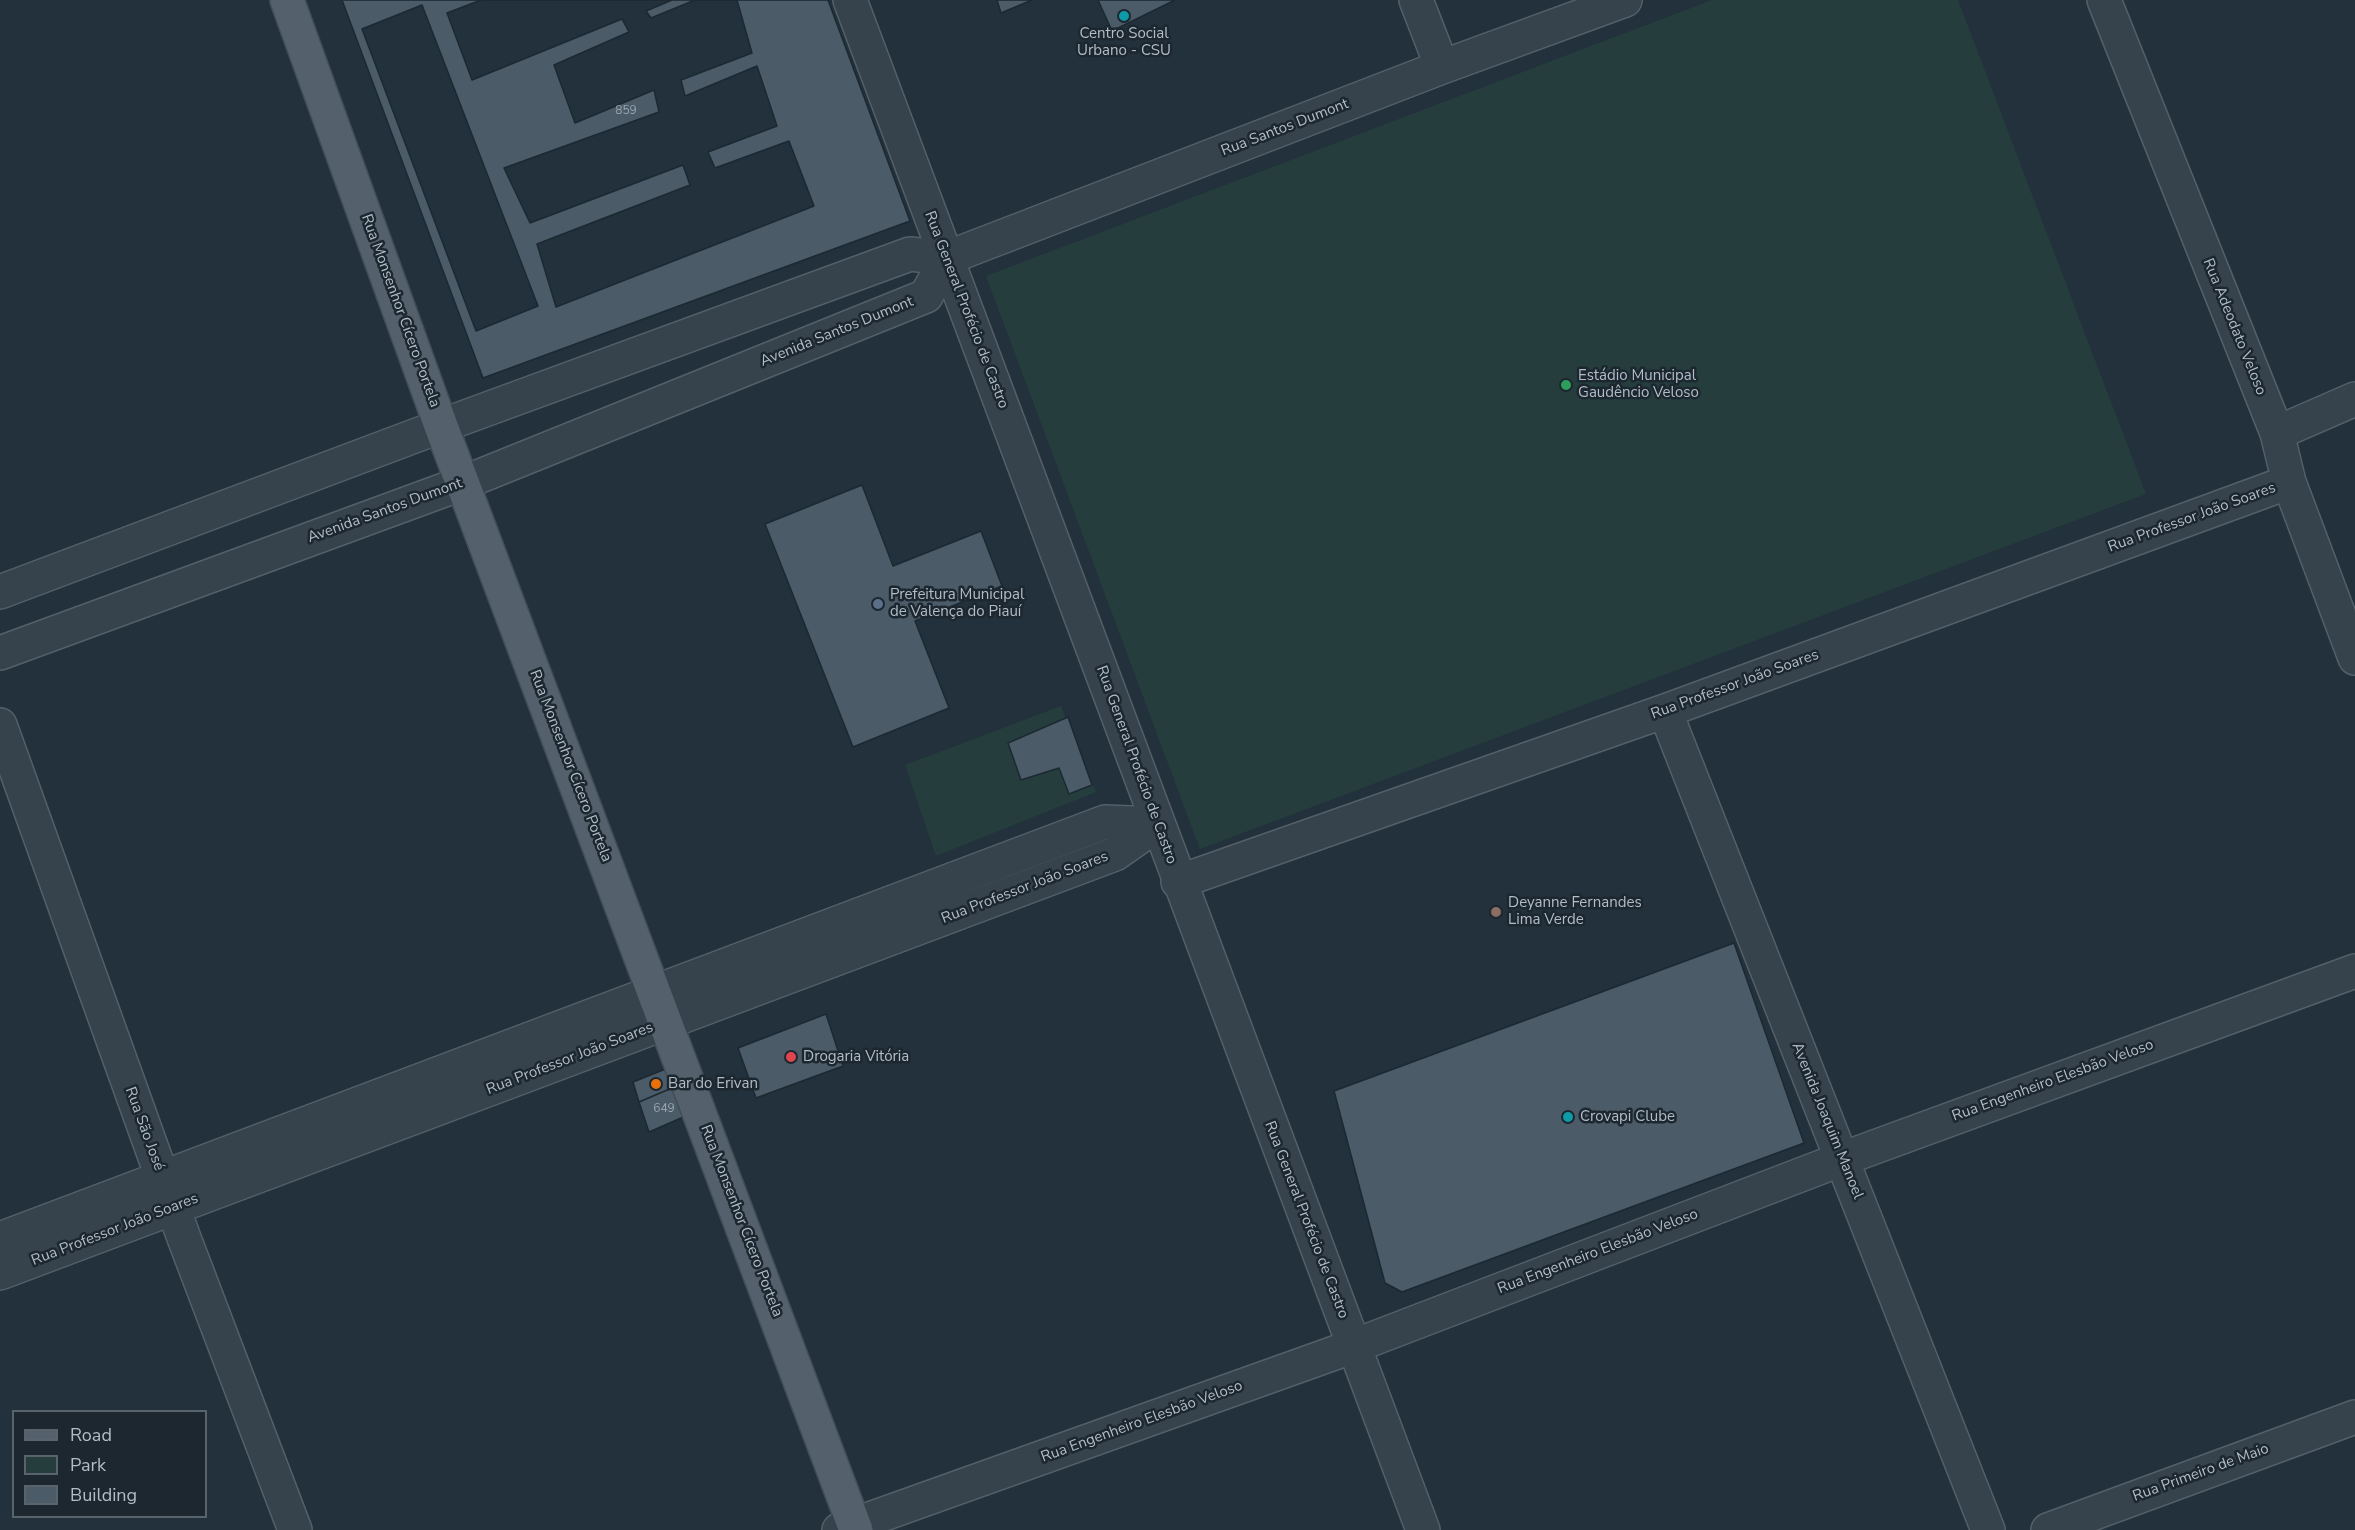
<!DOCTYPE html>
<html>
<head>
<meta charset="utf-8">
<style>
	body { margin:0 }
	#map { position:relative; width:2355px; height:1530px; overflow:hidden; background:#22313b; font-family:"Nunito Sans",sans-serif }
	canvas { display:block }
	.legend { position:absolute; left:12px; top:1410px; width:195px; height:108px; box-sizing:border-box; background:#1c2730; border:2px solid #58636c; margin:0; padding:8px 10px; list-style:none; font-size:18px; color:#b2bdc7 }
	.legend li { display:flex; align-items:center; gap:12px; height:30px }
	.legend b { width:30px; border:2px solid #58636c }
</style>
</head>
<body>
<div id="map">
<canvas width="2355" height="1530"></canvas>
<ul class="legend">
<li><b style="height:8px;background:#54616c"></b>Road</li>
<li><b style="height:16px;background:#253e3d"></b>Park</li>
<li><b style="height:16px;background:#4b5b67"></b>Building</li>
</ul>
</div>
<script>
const context = document.querySelector('canvas').getContext('2d');
context.lineJoin = 'round';
function fill(path, color) {
  context.fillStyle = color;
  context.fill(path, 'evenodd');
}
function poly(rows) {
  const path = new Path2D();
  for (const r of rows) {
    path.moveTo(r[0], r[1]);
    for (let i = 2; i < r.length; i += 2) path.lineTo(r[i], r[i + 1]);
  }
  return path;
}
function trace(path, color, width, dash) {
  context.strokeStyle = color;
  context.lineWidth = width;
  context.lineCap = dash ? 'butt' : 'round';
  context.setLineDash(dash || []);
  context.stroke(path);
}
function write(font, color, halo, rows, align = 'center') {
  context.font = font + ' "Nunito Sans",sans-serif';
  context.lineWidth = 5;
  context.setLineDash([]);
  context.textBaseline = 'middle';
  context.strokeStyle = halo;
  context.fillStyle = color;
  for (const [text, x, y, turn = 0] of rows) {
    context.save();
    context.translate(x, y);
    context.rotate((+turn || 0) * Math.PI / 180);
    context.textAlign = isNaN(turn) ? turn : align;
    if (halo) context.strokeText(text, 0, 0);
    context.fillText(text, 0, 0);
    context.restore();
  }
}
fill(poly([
	[1712,0,1958,0,2146,494,1200,849,986,276],
	[1061,706,1096,792,936,856,905,765]
]), '#253e3d');
const building = poly([
	[342,0,828,0,910,221,483,378,342,0],
	[481,0,672,0,646,11,651,18,695,0,737,0,752,53,681,80,685,96,757,66,777,126,708,152,715,168,789,141,814,206,556,307,537,244,690,185,683,165,530,223,504,168,659,112,654,90,575,123,554,65,629,32,622,19,472,80,447,13,481,0],
	[997,0,1032,0,1001,13,997,0],
	[1098,0,1175,0,1112,31,1098,0],
	[422,5,538,306,476,331,362,29,422,5],
	[862,485,893,566,981,531,1002,586,915,621,949,708,853,747,765,524,862,485],
	[1068,717,1092,785,1069,794,1059,768,1021,780,1008,743,1068,717],
	[1734,943,1804,1143,1402,1292,1385,1283,1334,1091,1734,943],
	[826,1014,843,1066,756,1098,738,1048,826,1014],
	[673,1066,679,1085,639,1102,633,1082,673,1066],
	[679,1085,688,1115,649,1132,639,1102,679,1085]
]);
fill(building, '#4b5b67');
trace(building, '#1d2932', 1.5);
const minor = poly([
	[850,0,1423,1530],
	[1416,0,1442,67],
	[2104,0,2277,433,2289,482,2355,658],
	[2277,433,2355,399],
	[0,592,441,426,910,254,947,258,1442,67,1625,0],
	[0,653,463,483,926,296,947,258],
	[1665,711,1988,1530],
	[0,725,184,1238,295,1530],
	[1178,882,1665,711,2289,482],
	[0,1239,1105,822,1158,824],
	[0,1273,1115,854,1158,824],
	[839,1530,1354,1346,1842,1159,2355,971],
	[2048,1530,2355,1417]
]);
const major = poly([
	[287,0,441,426,856,1530]
]);
trace(minor, '#546069', 36);
trace(major, '#424e57', 36);
trace(minor, '#36424c', 33);
trace(major, '#54616c', 33);
for (const [x, y, r, color] of [
	[1124,16,6,"#0f9aa8"],
	[1566,385,6,"#2e9e5b"],
	[878,604,6,"#5c6f8a"],
	[1496,912,6,"#8d6e63"],
	[791,1057,6,"#e0444e"],
	[656,1084,6,"#e8710a"],
	[1568,1117,6,"#0f9aa8"]
]) {
  const dot = new Path2D();
  dot.arc(x, y, r, 0, 2 * Math.PI);
  context.fillStyle = color;
  context.fill(dot);
  trace(dot, '#1c2730', 2);
}
write('12px', '#98a4af', null, [
	["859",626,111],
	["649",664,1109]
]);
write('15px', '#b2bdc7', '#1c2730', [
	["Centro Social",1124,34,"center"],
	["Urbano - CSU",1124,51,"center"],
	["Estádio Municipal",1578,376],
	["Gaudêncio Veloso",1578,393],
	["Prefeitura Municipal",890,595],
	["de Valença do Piauí",890,612],
	["Deyanne Fernandes",1508,903],
	["Lima Verde",1508,920],
	["Drogaria Vitória",803,1057],
	["Bar do Erivan",668,1084],
	["Crovapi Clube",1580,1117]
], 'left');
write('15px', '#b2bdc7', '#1c2730', [
	["Rua Santos Dumont",1285,128,-21],
	["Rua General Profécio de Castro",966,310,69],
	["Rua Monsenhor Cícero Portela",400,311,70],
	["Rua Adeodato Veloso",2234,327,68],
	["Avenida Santos Dumont",837,332,-22],
	["Avenida Santos Dumont",385,511,-20],
	["Rua Professor João Soares",2192,518,-20],
	["Rua Professor João Soares",1735,685,-20],
	["Rua General Profécio de Castro",1136,765,70],
	["Rua Monsenhor Cícero Portela",570,766,69],
	["Rua Professor João Soares",1025,888,-21],
	["Rua Professor João Soares",570,1059,-21],
	["Rua Engenheiro Elesbão Veloso",2053,1081,-20],
	["Avenida Joaquim Manoel",1827,1121,68],
	["Rua São José",144,1129,70],
	["Rua General Profécio de Castro",1306,1220,69],
	["Rua Monsenhor Cícero Portela",741,1221,69],
	["Rua Professor João Soares",115,1230,-21],
	["Rua Engenheiro Elesbão Veloso",1598,1252,-21],
	["Rua Engenheiro Elesbão Veloso",1142,1422,-20],
	["Rua Primeiro de Maio",2201,1473,-20]
]);
</script>
</body>
</html>
